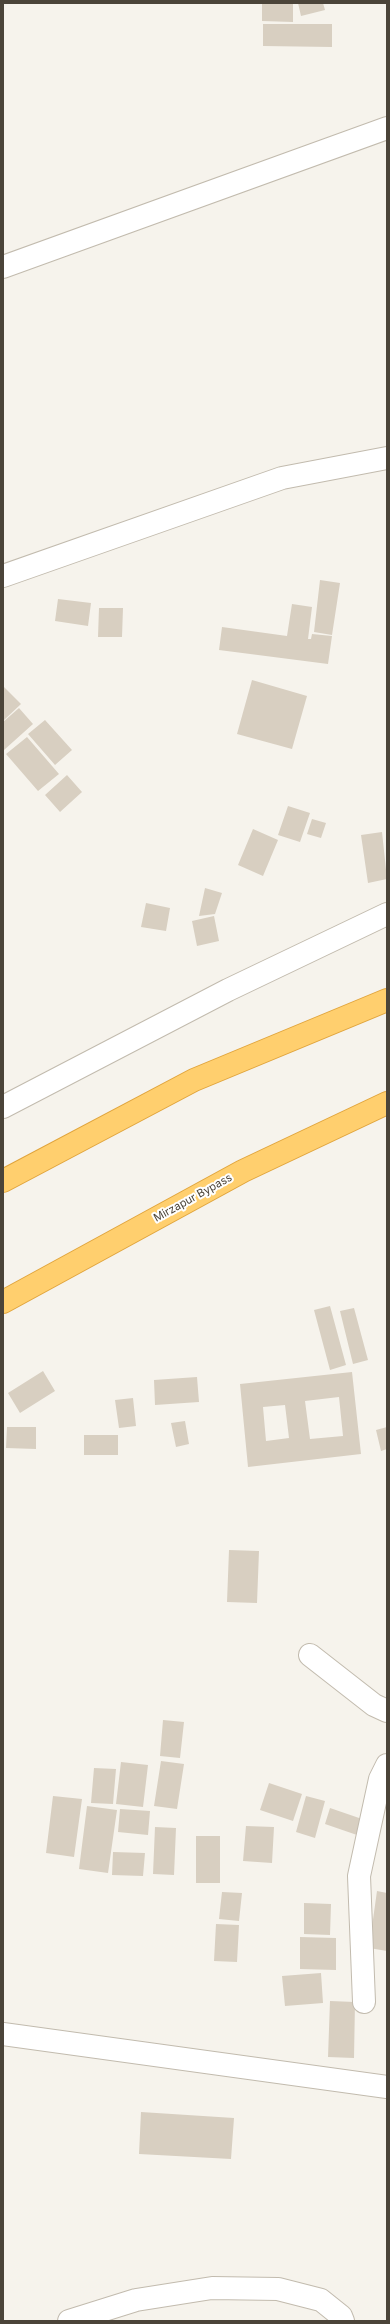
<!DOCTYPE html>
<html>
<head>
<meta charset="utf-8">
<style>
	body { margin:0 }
	#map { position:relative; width:390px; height:2324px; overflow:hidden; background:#f6f3ec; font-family:Inter,sans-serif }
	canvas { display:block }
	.frame { position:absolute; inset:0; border:4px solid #4b4439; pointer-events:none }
</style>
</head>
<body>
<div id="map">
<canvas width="390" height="2324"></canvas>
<div class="frame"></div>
</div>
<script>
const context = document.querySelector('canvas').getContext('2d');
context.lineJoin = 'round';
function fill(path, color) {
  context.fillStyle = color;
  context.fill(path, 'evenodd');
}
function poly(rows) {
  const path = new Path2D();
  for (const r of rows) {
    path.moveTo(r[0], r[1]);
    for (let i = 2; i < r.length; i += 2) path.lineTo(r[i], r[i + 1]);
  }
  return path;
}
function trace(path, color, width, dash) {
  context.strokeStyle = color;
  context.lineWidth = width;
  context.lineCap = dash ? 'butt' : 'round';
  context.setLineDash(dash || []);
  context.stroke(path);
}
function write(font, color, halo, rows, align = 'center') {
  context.font = font + ' Inter,sans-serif';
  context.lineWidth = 4;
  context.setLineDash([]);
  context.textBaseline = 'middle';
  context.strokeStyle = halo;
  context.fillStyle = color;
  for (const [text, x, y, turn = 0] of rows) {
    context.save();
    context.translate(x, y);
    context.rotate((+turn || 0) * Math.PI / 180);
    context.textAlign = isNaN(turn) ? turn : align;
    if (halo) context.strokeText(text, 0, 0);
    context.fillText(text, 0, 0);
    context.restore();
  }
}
fill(poly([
	[262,3,293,3,293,22,262,21],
	[298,3,323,3,325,10,301,16],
	[263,24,332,24,332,47,263,46],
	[320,580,340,583,332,635,314,632],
	[58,599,91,603,88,626,55,621],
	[292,604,312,607,308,639,311,639,312,634,332,636,328,664,219,650,222,627,287,636],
	[99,608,123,608,122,637,98,637],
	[252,680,307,696,292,749,237,734],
	[3,686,21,704,3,721],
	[19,708,33,724,4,750,3,722],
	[45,720,72,750,55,765,28,734],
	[27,737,59,774,38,791,6,754],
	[67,775,82,792,60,812,45,795],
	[288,806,310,813,300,842,278,835],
	[312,819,326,823,321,838,307,834],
	[253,829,278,840,263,876,238,865],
	[382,832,387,879,368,883,361,835],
	[205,888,222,893,215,914,199,916],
	[146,903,170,908,166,931,141,927],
	[214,916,219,941,197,946,192,921],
	[330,1306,346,1365,330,1370,314,1310],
	[354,1308,368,1360,353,1364,340,1311],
	[43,1371,55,1391,20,1413,8,1393],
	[352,1372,361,1454,248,1467,240,1384],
	[339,1397,343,1436,310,1439,305,1401],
	[285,1405,289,1438,266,1441,263,1407],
	[197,1377,199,1402,155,1405,154,1380],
	[133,1398,136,1426,119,1428,115,1400],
	[185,1421,189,1444,176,1447,171,1423],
	[7,1427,36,1427,36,1449,6,1448],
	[387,1427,387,1449,381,1451,376,1430],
	[84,1435,118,1435,118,1455,84,1455],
	[229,1550,259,1551,257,1603,227,1602],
	[163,1720,184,1722,180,1758,160,1756],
	[161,1761,184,1764,177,1809,154,1806],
	[121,1762,148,1765,143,1807,116,1804],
	[94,1768,116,1769,113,1804,91,1803],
	[269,1783,302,1794,293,1821,260,1810],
	[53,1796,82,1799,74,1857,46,1853],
	[306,1796,325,1801,315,1838,296,1832],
	[87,1806,117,1810,108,1873,79,1869],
	[330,1808,362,1819,357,1835,325,1824],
	[120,1809,150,1811,148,1835,118,1832],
	[246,1826,274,1827,272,1863,243,1861],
	[155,1827,176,1828,174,1875,153,1874],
	[196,1836,220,1836,220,1883,196,1883],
	[113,1852,145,1853,143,1876,112,1875],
	[377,1891,387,1893,387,1951,369,1948],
	[222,1892,242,1893,239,1921,219,1919],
	[304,1903,331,1904,330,1935,304,1934],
	[216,1924,239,1925,237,1962,214,1961],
	[300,1937,336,1938,336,1970,300,1969],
	[321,1973,323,2003,285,2006,282,1976],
	[330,2001,355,2002,354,2058,328,2057],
	[141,2112,234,2118,231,2159,139,2154]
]), '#d8cfc1');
const minor = poly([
	[3,267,387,128],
	[3,576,282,478,387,458],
	[3,1107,228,990,387,914],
	[310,1655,374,1705,387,1711],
	[364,2002,359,1876,380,1779,387,1765],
	[3,2034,387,2087],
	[69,2321,136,2300,212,2288,278,2289,321,2300,341,2316,343,2321]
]);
const highway = poly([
	[3,1181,194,1080,387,1000],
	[3,1302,243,1171,387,1103]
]);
trace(minor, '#c2bbae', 24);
trace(highway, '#e0a43c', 24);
trace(minor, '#fff', 22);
trace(highway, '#ffcf6e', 22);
write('11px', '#4b4439', '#fff', [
	["Mirzapur Bypass",193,1198,-29]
]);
</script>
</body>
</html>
